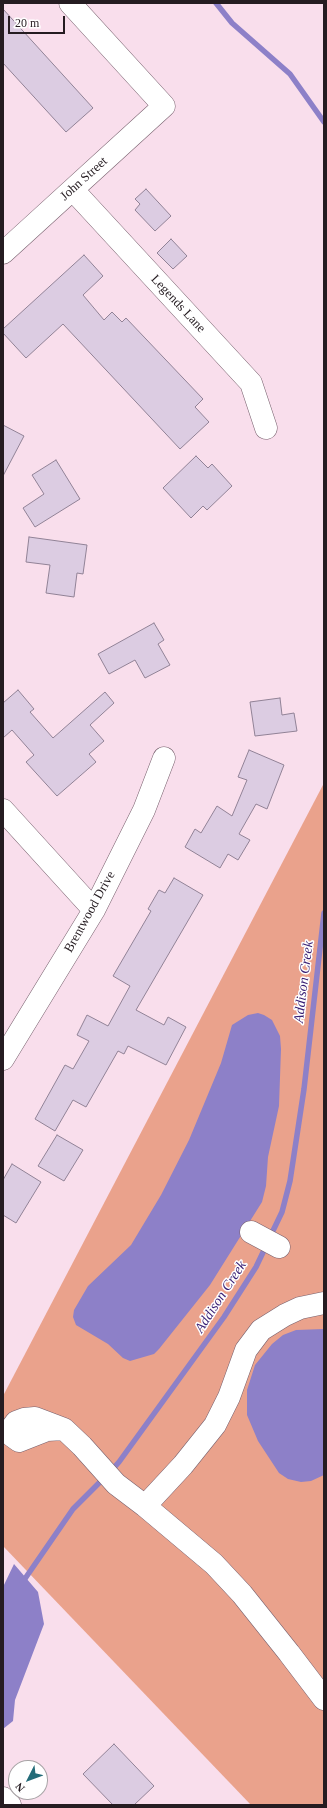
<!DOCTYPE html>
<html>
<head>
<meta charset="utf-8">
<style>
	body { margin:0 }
	#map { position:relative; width:327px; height:1808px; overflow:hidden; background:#f9deec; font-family:"Times New Roman",serif }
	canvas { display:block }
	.frame { position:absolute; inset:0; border:4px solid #251c21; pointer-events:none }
	.north { position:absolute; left:8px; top:1760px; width:40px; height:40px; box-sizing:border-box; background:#fff; border:1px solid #a8a4a6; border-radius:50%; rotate:228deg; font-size:11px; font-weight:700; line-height:16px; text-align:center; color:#251c21 }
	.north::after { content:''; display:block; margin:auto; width:14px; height:18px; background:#246c79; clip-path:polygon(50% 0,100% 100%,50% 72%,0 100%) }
	.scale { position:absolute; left:8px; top:16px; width:57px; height:18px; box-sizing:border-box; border:2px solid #251c21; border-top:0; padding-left:5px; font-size:12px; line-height:14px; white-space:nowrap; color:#251c21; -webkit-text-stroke:3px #fff; paint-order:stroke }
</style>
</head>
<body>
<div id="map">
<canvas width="327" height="1808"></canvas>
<div class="frame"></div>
<div class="north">N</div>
<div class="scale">20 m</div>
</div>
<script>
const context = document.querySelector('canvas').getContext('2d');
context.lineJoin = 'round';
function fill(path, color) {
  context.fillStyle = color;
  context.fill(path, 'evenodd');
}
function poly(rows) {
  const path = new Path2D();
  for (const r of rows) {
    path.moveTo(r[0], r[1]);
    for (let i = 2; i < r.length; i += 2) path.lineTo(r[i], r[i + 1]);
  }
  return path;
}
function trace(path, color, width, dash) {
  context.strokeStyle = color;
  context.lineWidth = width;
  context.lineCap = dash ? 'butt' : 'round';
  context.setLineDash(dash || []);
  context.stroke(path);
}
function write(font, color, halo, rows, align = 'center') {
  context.font = font + ' "Times New Roman",serif';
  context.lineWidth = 3;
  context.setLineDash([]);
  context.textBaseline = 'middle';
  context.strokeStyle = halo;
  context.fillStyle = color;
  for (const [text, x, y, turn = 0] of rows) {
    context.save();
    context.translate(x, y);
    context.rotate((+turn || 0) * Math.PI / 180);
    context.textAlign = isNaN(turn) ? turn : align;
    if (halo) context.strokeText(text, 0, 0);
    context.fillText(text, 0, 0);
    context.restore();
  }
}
fill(poly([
	[324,783,324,1805,251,1805,3,1546,3,1396]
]), '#eaa28c');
fill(poly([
	[258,1013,264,1015,272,1020,280,1036,281,1049,279,1106,268,1157,266,1186,262,1202,210,1285,159,1349,154,1354,130,1361,123,1358,108,1344,76,1325,73,1317,74,1310,88,1286,131,1245,161,1195,189,1140,221,1063,232,1025,248,1015],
	[324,1329,324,1475,311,1481,301,1482,288,1479,279,1473,258,1441,247,1415,247,1390,255,1365,272,1344,283,1335,296,1330],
	[14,1564,38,1592,44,1624,15,1700,13,1721,3,1729,3,1587]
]), '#8d80c8');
trace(poly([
	[216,3,232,23,290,74,324,122],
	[270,1237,282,1212,290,1181,304,1089,324,913],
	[111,1471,119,1462,224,1317,256,1267,267,1244],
	[22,1583,73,1509,105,1477]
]), '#8d80c8', 5.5);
const building = poly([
	[3,9,93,108,66,132,3,63,3,9],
	[146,189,171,216,155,231,135,210,140,204,135,199,146,189],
	[171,239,187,256,173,269,157,253,171,239],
	[84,255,103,276,83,295,104,320,112,312,122,322,126,318,203,399,195,407,209,422,180,449,63,324,26,358,3,333,3,329,84,255],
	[3,425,24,436,3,476,3,425],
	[196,456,208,468,212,464,232,486,207,510,203,506,191,518,163,488,196,456],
	[56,460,80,499,35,527,23,508,44,494,32,475,56,460],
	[29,537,87,545,83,574,77,573,74,597,46,593,50,565,26,562,29,537],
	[154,623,164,640,158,644,170,665,145,678,135,660,109,674,98,654,154,623],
	[18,690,34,709,30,712,53,738,105,692,114,703,90,725,104,741,89,754,96,762,57,796,26,762,34,755,12,730,3,738,3,703,18,690],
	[280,698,282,715,294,713,297,731,255,736,250,702,280,698],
	[249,750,284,765,267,809,256,804,239,834,250,840,238,860,228,854,220,868,185,847,195,829,201,833,217,806,232,816,247,780,238,777,249,750],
	[174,878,203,895,136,1010,164,1025,168,1017,186,1027,166,1065,128,1046,124,1054,118,1051,86,1107,73,1100,55,1131,35,1119,65,1065,73,1069,89,1041,77,1035,87,1015,108,1026,130,986,113,976,151,911,148,909,159,890,165,893,174,878],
	[57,1135,83,1150,64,1181,38,1166,57,1135],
	[12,1164,41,1182,16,1223,3,1215,3,1180,12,1164],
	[114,1744,154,1786,134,1805,113,1805,83,1774,114,1744]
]);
fill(building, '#dccce2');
trace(building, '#918296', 1);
const minor = poly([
	[73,190,251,383,266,428],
	[3,253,164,106,70,3],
	[3,810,94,910],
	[3,1059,94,910,144,810,164,758],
	[251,1232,279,1247],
	[64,1429,47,1430,19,1441,12,1436,10,1430,16,1422,24,1419,35,1418,64,1429,82,1446,116,1484,145,1506,214,1564,242,1594,289,1653,324,1699],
	[145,1506,183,1465,215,1425,229,1397,246,1350,261,1330,285,1315,300,1308,324,1303],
	[3,1798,10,1805]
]);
trace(minor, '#78616e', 23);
trace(minor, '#fff', 22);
write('13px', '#251c21', '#fff', [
	["John Street",84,179,-42],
	["Legends Lane",178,304,47],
	["Brentwood Drive",90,912,-61]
]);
write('italic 14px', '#391f74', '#fff', [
	["Addison Creek",304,982,-83],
	["Addison Creek",221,1297,-57]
]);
</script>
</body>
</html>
